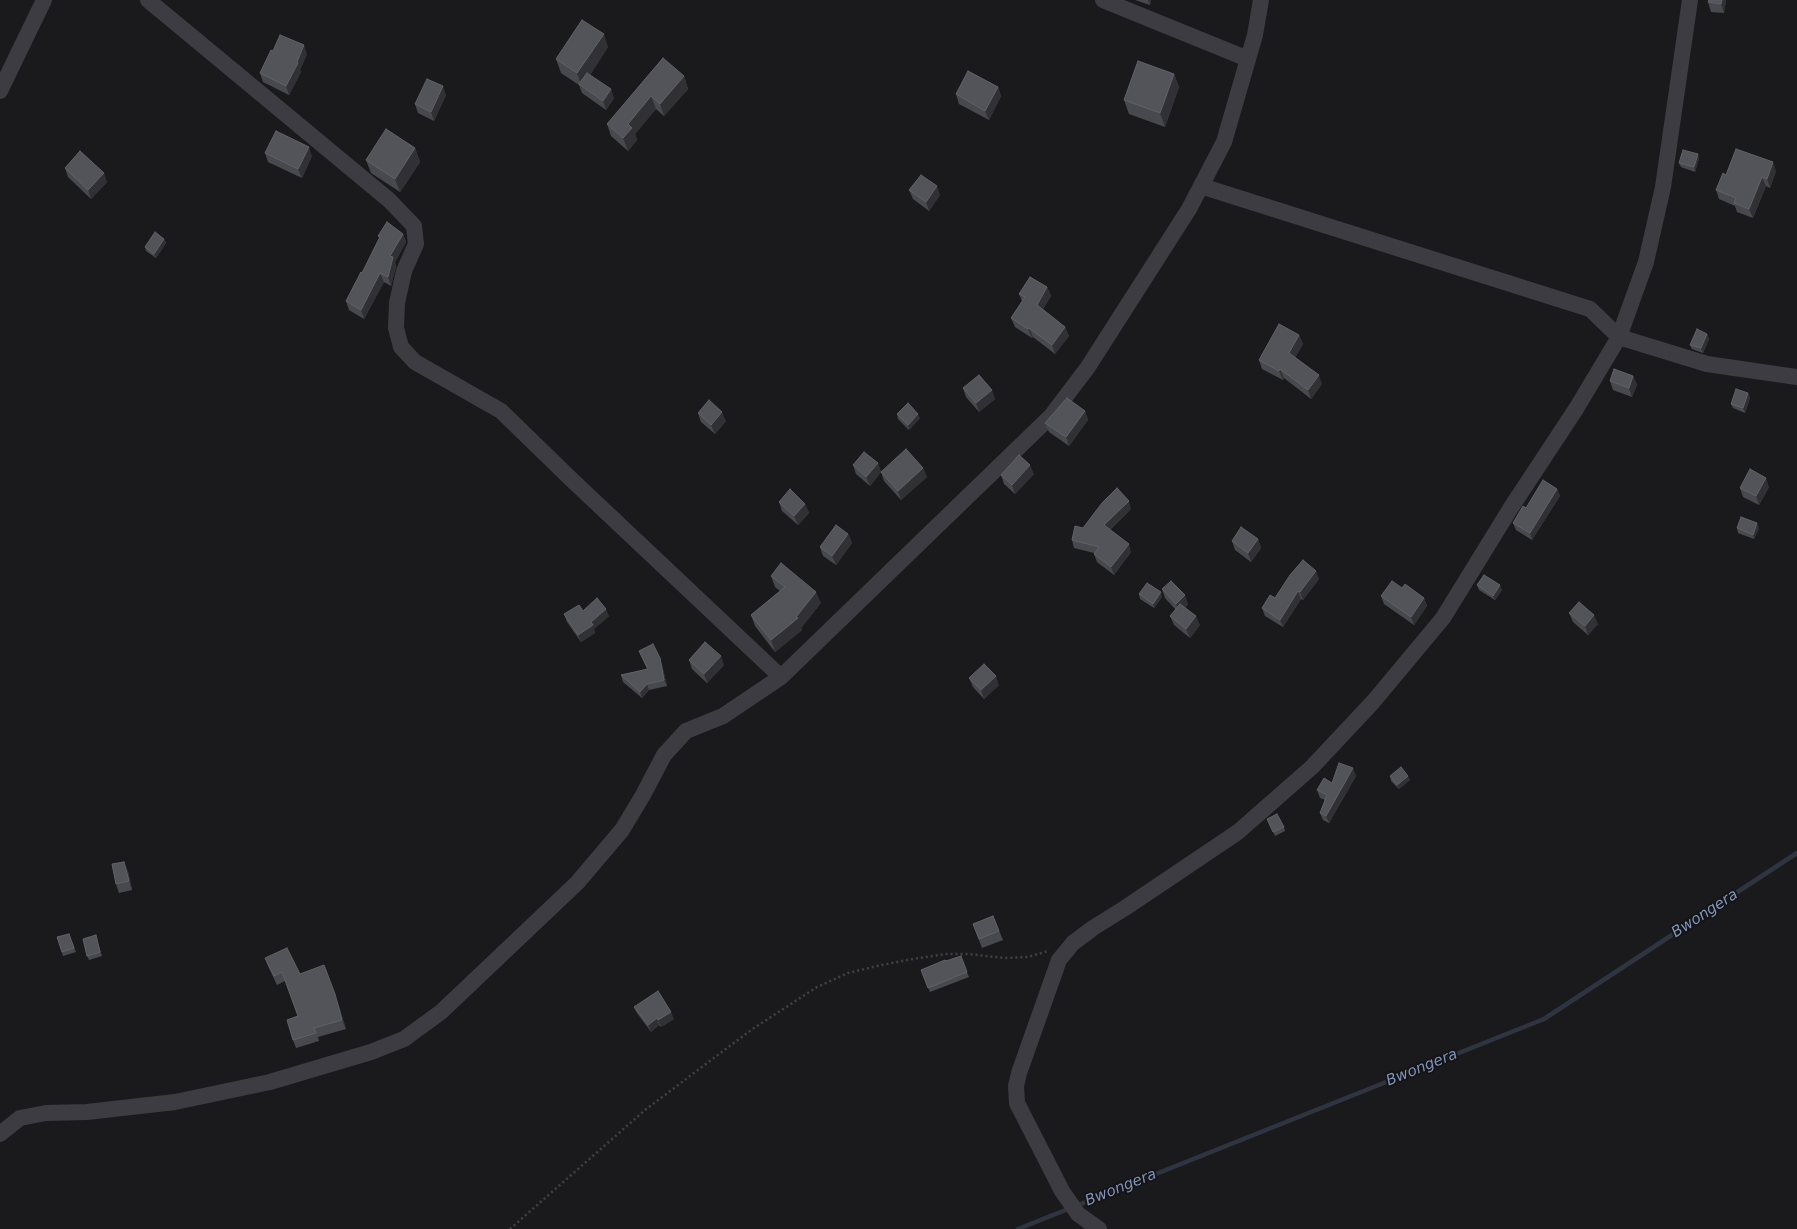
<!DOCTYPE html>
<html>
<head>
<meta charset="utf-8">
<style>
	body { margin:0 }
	canvas { display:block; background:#1a191c }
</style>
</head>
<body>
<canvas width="1797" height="1229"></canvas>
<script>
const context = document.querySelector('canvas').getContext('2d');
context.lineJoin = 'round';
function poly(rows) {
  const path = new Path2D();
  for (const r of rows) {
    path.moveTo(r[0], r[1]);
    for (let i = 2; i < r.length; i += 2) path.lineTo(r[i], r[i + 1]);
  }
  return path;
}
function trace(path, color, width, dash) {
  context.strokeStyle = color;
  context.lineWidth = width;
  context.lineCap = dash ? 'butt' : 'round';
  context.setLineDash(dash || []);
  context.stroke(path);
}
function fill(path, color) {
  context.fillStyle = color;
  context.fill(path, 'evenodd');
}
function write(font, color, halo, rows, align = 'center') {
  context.font = font + ' "DejaVu Sans",sans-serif';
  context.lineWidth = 4;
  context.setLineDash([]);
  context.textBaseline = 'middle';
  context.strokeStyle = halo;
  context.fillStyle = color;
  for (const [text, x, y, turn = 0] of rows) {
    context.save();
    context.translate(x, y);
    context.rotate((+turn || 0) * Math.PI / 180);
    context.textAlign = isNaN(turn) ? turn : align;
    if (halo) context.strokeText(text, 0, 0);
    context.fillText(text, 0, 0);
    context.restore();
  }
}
trace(poly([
	[1018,1229,1544,1019,1797,853]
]), '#2e3541', 4.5);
trace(poly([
	[510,1229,645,1110,751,1030,817,987,848,973,877,966,907,960,946,954,968,954,1004,958,1028,957,1048,951]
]), '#404148', 2.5, [2, 3]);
trace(poly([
	[148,0,389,200,414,226,416,244,404,271,397,303,396,328,401,347,415,362,501,411,572,480,781,677],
	[1103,0,1248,59],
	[0,91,44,0],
	[1201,186,1590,309,1619,337,1707,364,1797,377],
	[0,1134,20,1118,46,1113,87,1112,175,1102,270,1082,371,1052,404,1039,441,1012,577,883,622,830,643,795,664,755,686,731,723,716,781,677,1051,416,1088,367,1189,209,1224,142,1255,35,1261,0],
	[1099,1229,1078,1214,1062,1191,1017,1103,1016,1086,1019,1073,1059,960,1073,943,1093,928,1125,908,1238,832,1312,767,1373,702,1443,618,1512,506,1576,409,1619,337,1646,262,1663,187,1690,0]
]), '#3d3c43', 16);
fill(poly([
	[1135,0,1151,0,1150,5],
	[1709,0,1726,0,1724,13,1711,12,1708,2],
	[608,47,590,75,614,98,606,110,582,93,579,85,561,73,556,59],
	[273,51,307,54,300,70,301,72,289,95,263,82,260,73],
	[1174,74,1179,87,1165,127,1129,114,1124,100],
	[684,76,688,89,664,116,656,109,635,134,637,140,628,151,611,136,607,124],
	[998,87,1001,96,989,120,959,104,956,94],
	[446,95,434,121,418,113,415,104],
	[415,148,420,162,400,192,371,173,366,160],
	[265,153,312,156,302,178,268,162],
	[1699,158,1695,172,1681,167,1679,163],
	[65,168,107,182,91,199,68,177],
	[1776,171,1770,188,1766,186,1753,218,1737,212,1735,206,1719,199,1716,190,1726,175],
	[909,190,940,195,929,211,913,199],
	[403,234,406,242,395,262,396,266,391,286,384,282,364,319,349,310,346,301,362,273,379,238,378,236],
	[164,239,166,243,156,258,146,251,145,247],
	[1047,287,1051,296,1043,309,1065,327,1069,336,1055,354,1033,337,1032,338,1015,327,1011,318,1022,301,1019,294],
	[1707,334,1709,339,1703,353,1692,349,1690,345],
	[1299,335,1303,344,1295,357,1322,384,1311,399,1284,378,1283,380,1262,369,1259,360],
	[1633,376,1637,385,1632,397,1613,390,1610,381],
	[963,388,995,399,979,412,966,397],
	[1748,393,1750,398,1745,413,1733,408,1731,404],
	[1085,411,1088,420,1069,446,1049,432,1045,423],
	[698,413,726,421,715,434,701,422],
	[897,414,920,418,909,430,898,419],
	[878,463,881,472,923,468,927,477,901,500,884,481,881,472,870,486,856,474,853,465],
	[1034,474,1015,494,1004,484,1001,475],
	[1769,487,1759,505,1743,497,1740,488],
	[1557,489,1560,496,1532,540,1516,530,1513,523,1526,508],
	[779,502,805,504,809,513,798,525,782,511],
	[1131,509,1110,530,1131,552,1114,575,1097,562,1094,554,1094,553,1074,548,1072,540,1083,528],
	[1737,528,1759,528,1754,539,1738,533],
	[848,534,852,543,836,565,823,556,820,547],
	[1258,539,1261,548,1251,562,1235,550,1232,541],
	[771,576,821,603,801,628,802,630,775,652,755,626,751,615,780,591,775,587],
	[1319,579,1303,600,1301,599,1283,627,1265,616,1262,608,1275,598],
	[1477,585,1502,590,1495,600,1479,590],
	[1402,588,1424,598,1427,606,1414,625,1384,604,1381,596],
	[1162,589,1188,604,1185,608,1200,625,1190,638,1174,625,1170,616,1176,610,1165,598],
	[1139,594,1162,597,1154,608,1140,599],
	[583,611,609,616,594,629,595,633,581,642,567,622,564,614],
	[1569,613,1598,624,1588,635,1573,622],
	[639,651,660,658,662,665,667,686,649,690,642,698,623,682,621,675,647,669],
	[689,660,724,665,707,683,692,669],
	[969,678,999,685,984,699,973,687],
	[1356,776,1329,823,1323,820,1320,813,1325,800,1320,798,1317,790,1332,783],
	[1390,776,1408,776,1410,780,1399,789,1391,781],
	[1267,819,1284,827,1285,831,1275,836],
	[128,871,132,890,119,893,116,884],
	[993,916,1003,940,982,948,973,924],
	[69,934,76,952,63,956,57,937],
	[97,940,102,956,89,960,87,956],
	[265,958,300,974,338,1003,346,1029,318,1037,319,1041,296,1048,293,1040,298,1016,285,981,277,985,268,966],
	[946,961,967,972,969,977,930,992,921,970],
	[634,1007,674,1019,661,1027,659,1025,651,1032,637,1013]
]), '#48494e');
fill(poly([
	[1148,0,1151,0,1150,5],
	[1722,0,1726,0,1724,13,1721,4],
	[604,34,608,47,582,87,577,73],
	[304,45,307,54,300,70,301,72,289,95,286,86],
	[1174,74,1179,87,1165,127,1160,113],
	[684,76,688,89,664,116,660,104],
	[443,86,446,95,434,121,431,112],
	[998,87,1001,96,989,120,985,111],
	[611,89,614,98,606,110,603,101],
	[651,96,656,109,635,134,637,140,628,151,623,138,628,124],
	[309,147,312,156,302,178,298,169],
	[415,148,420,162,400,192,395,179],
	[1698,154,1699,158,1695,172,1694,167],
	[1773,162,1776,171,1770,188,1767,179],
	[104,173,107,182,91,199,88,190],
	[1762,177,1766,186,1753,218,1749,209],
	[937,186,940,195,929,211,926,202],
	[403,234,406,242,395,262,396,266,391,286,388,277,390,256],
	[164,239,166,243,156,258,154,254],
	[380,273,384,282,364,319,361,310],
	[1047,287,1051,296,1040,314,1037,305],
	[1065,327,1069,336,1055,354,1052,345],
	[1029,328,1033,337,1032,338,1028,329],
	[1707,334,1709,339,1703,353,1701,348],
	[1299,335,1303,344,1293,362,1289,353],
	[1280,369,1284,378,1283,380,1279,371],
	[1319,375,1322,384,1311,399,1308,390],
	[1633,376,1637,385,1632,397,1629,388],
	[992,390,995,399,979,412,976,403],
	[1748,393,1750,398,1745,413,1743,408],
	[1085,411,1088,420,1069,446,1066,437],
	[722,412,726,421,715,434,711,425],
	[918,414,920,418,909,430,908,425],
	[878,463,881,472,870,486,866,477],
	[1030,465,1034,474,1015,494,1012,485],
	[923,468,927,477,901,500,898,491],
	[1766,478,1769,487,1759,505,1756,496],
	[1557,489,1560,496,1532,540,1530,533],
	[1129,501,1131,509,1106,533,1104,525],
	[805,504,809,513,798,525,794,516],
	[1757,523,1759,528,1754,539,1753,535],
	[848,534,852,543,836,565,832,556],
	[1258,539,1261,548,1251,562,1248,553],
	[1129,544,1131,552,1114,575,1111,567],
	[1316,571,1319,579,1303,600,1300,592],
	[1500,585,1502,590,1495,600,1493,596],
	[1298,591,1301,599,1283,627,1280,620],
	[816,592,821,603,801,628,802,630,775,652,771,640,796,617],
	[1161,592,1162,597,1154,608,1153,604],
	[1185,595,1188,604,1179,613,1176,604],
	[1424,598,1427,606,1414,625,1411,617],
	[606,609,609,616,594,629,595,633,581,642,578,635,591,622],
	[1594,615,1598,624,1588,635,1585,626],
	[1196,616,1200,625,1190,638,1186,629],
	[721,656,724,665,707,683,704,674],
	[660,658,662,665,667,686,664,680],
	[996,676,999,685,984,699,981,690],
	[647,684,649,690,642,698,640,692],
	[1353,768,1356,776,1329,823,1326,816],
	[1408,776,1410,780,1399,789,1397,785],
	[124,862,128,871,132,890,129,881],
	[335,994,338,1003,346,1029,342,1020],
	[671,1012,674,1019,661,1027,658,1020],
	[657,1018,659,1025,651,1032,648,1025]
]), '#313135');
const building = poly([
	[1709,0,1722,0,1721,4,1708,2,1709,0],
	[582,20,604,34,577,73,556,59,582,20],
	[280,35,304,45,297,62,298,63,286,86,260,73,271,50,273,51,280,35],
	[663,58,684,76,660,104,651,96,628,124,632,128,623,138,607,124,663,58],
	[1138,61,1174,74,1160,113,1124,100,1138,61],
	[968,71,998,87,985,111,956,94,968,71],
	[587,73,611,89,603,101,579,84,587,73],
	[427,79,443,86,431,112,415,104,427,79],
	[386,129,415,148,395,179,366,160,386,129],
	[276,131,309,147,298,169,265,153,276,131],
	[1736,149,1773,162,1767,179,1762,177,1749,209,1734,203,1736,198,1716,190,1723,173,1726,175,1736,149],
	[1683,150,1698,154,1694,167,1679,163,1683,150],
	[80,151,104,173,88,190,65,168,80,151],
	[921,175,937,186,926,202,909,190,921,175],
	[387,222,403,234,390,256,393,257,388,277,380,273,361,310,346,301,361,272,362,273,380,237,378,236,387,222],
	[155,232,164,239,154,254,145,247,155,232],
	[1030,277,1047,287,1037,305,1065,327,1052,345,1029,328,1028,329,1011,318,1025,297,1019,294,1030,277],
	[1279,324,1299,335,1289,353,1319,375,1308,390,1280,369,1279,371,1259,360,1279,324],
	[1697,329,1707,334,1701,348,1690,345,1697,329],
	[1614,369,1633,376,1629,388,1610,381,1614,369],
	[979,375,992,390,976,403,963,388,979,375],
	[1736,389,1748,393,1743,408,1731,404,1736,389],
	[1067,398,1085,411,1066,437,1045,423,1067,398],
	[709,400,722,412,711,425,698,413,709,400],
	[908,403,918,414,908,425,897,414,908,403],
	[906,449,923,468,898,491,881,472,906,449],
	[864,452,878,463,866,477,853,465,864,452],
	[1019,455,1030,465,1012,485,1001,475,1019,455],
	[1750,469,1766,478,1756,496,1740,488,1750,469],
	[1543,480,1557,489,1530,533,1513,523,1523,506,1526,508,1543,480],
	[1117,488,1129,501,1104,525,1129,544,1111,567,1094,554,1099,547,1072,540,1075,526,1083,528,1102,503,1117,488],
	[790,489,805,504,794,516,779,502,790,489],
	[1741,517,1757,523,1753,535,1737,528,1741,517],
	[836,525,848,534,832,556,820,547,836,525],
	[1241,527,1258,539,1248,553,1232,541,1241,527],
	[1303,560,1316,571,1300,592,1298,591,1280,620,1262,608,1270,595,1275,598,1290,575,1303,560],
	[781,563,816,592,796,617,798,618,771,640,751,615,785,587,771,576,781,563],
	[1484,575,1500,585,1493,596,1477,585,1484,575],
	[1171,581,1185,595,1176,604,1162,589,1171,581],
	[1392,581,1402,588,1405,584,1424,598,1411,617,1381,596,1392,581],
	[1147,583,1161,592,1153,604,1139,594,1147,583],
	[597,598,606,609,591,622,593,625,578,635,564,614,579,605,583,611,597,598],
	[1579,602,1594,615,1585,626,1569,613,1579,602],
	[1180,604,1196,616,1186,629,1170,616,1180,604],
	[705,642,721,656,704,674,689,660,705,642],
	[653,644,660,658,664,680,647,684,640,692,621,675,648,669,639,651,653,644],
	[984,664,996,676,981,690,969,678,984,664],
	[1339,763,1353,768,1326,816,1320,813,1327,795,1317,790,1324,778,1332,783,1339,763],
	[1401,767,1408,776,1397,785,1390,776,1401,767],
	[1277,814,1284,827,1273,832,1267,819,1277,814],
	[124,862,129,881,116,884,112,864,124,862],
	[993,916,999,931,979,939,973,924,993,916],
	[69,934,74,948,62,952,57,937,69,934],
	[96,935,100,952,87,956,83,939,96,935],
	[287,948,300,974,324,965,335,994,342,1020,314,1028,316,1033,293,1040,287,1020,298,1016,282,972,274,976,265,958,287,948],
	[961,956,967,972,928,988,921,970,945,960,946,961,961,956],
	[658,991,671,1012,658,1020,657,1018,648,1025,634,1007,658,991]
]);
fill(building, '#53535a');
trace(building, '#616169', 1);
write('italic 15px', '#8293b8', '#151417', [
	["Bwongera",1705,914,-33],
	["Bwongera",1422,1068,-22],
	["Bwongera",1121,1188,-22]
]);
</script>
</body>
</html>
